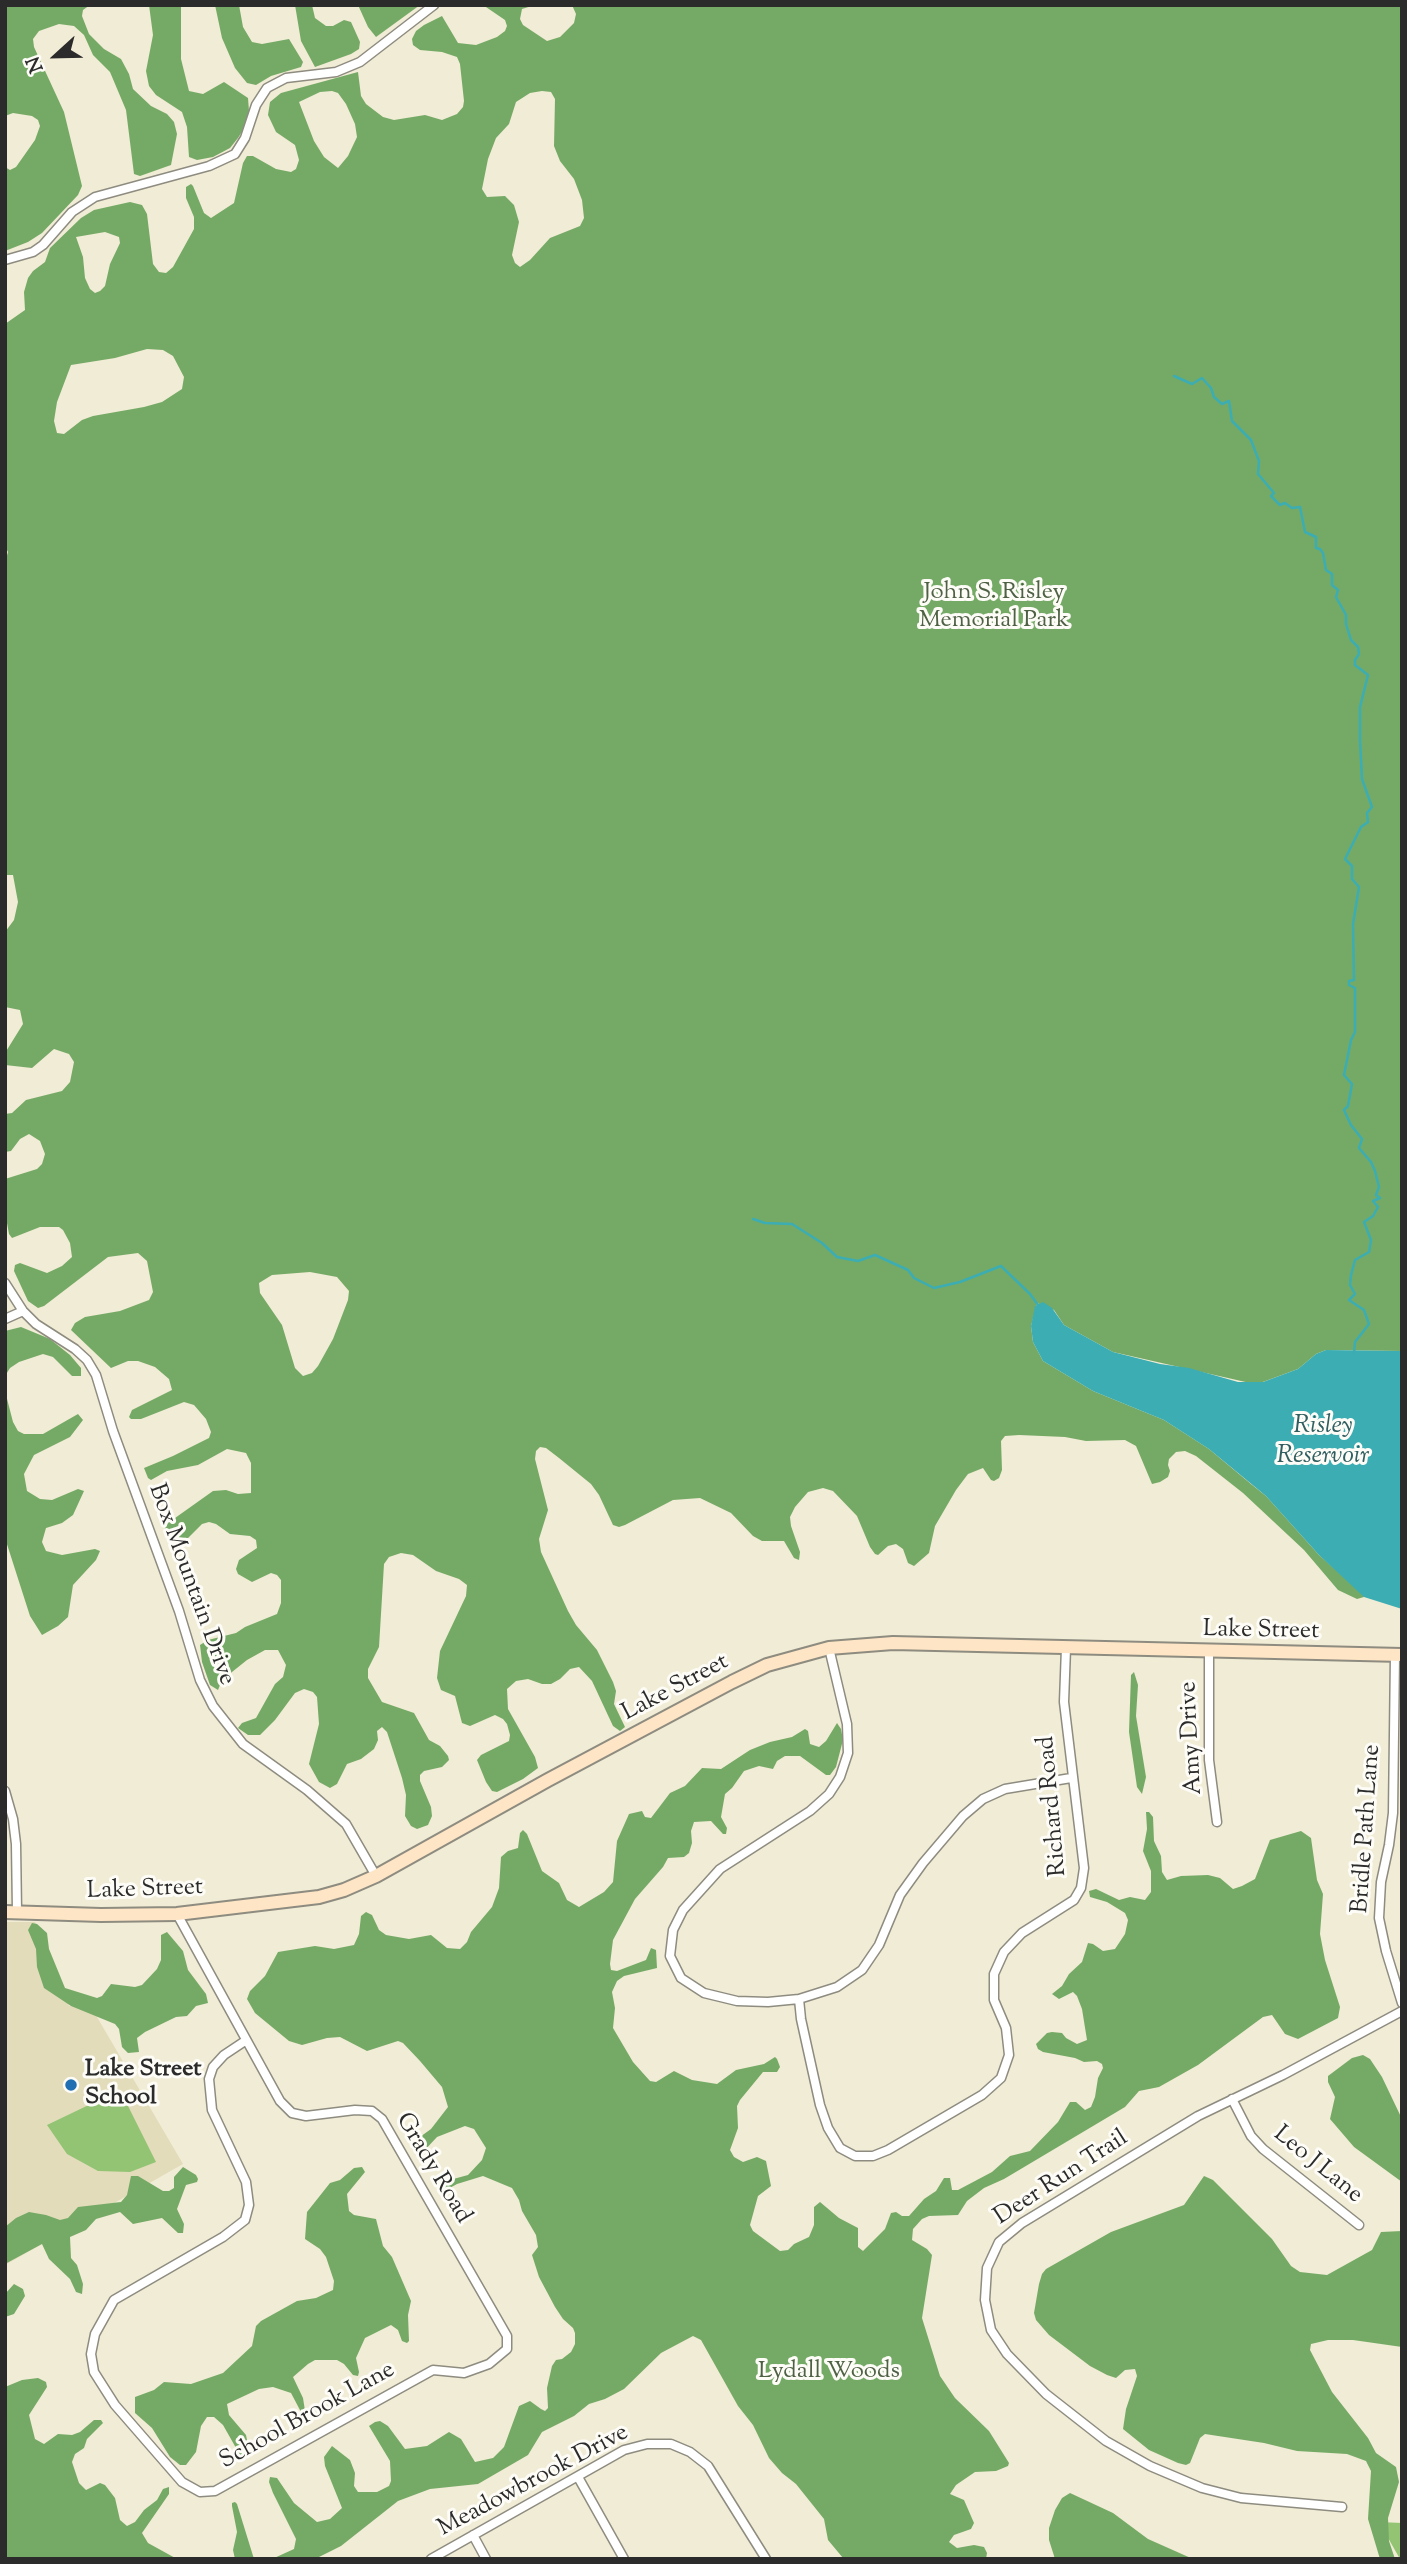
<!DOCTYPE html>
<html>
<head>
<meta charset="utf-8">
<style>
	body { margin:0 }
	#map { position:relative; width:1407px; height:2564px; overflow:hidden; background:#f1ecd5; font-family:"Sorts Mill Goudy",serif }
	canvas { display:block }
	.frame { position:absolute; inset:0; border:7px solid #2b2b2b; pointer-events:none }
	.north { position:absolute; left:21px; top:21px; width:70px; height:70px; -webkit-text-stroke:5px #fdfcf7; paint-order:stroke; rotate:248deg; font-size:19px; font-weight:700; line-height:28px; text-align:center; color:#2b2b2b }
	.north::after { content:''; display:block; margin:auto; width:24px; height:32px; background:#2b2b2b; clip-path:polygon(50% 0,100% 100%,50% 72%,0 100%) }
</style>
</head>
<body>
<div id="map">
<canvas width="1407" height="2564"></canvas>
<div class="frame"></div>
<div class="north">N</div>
</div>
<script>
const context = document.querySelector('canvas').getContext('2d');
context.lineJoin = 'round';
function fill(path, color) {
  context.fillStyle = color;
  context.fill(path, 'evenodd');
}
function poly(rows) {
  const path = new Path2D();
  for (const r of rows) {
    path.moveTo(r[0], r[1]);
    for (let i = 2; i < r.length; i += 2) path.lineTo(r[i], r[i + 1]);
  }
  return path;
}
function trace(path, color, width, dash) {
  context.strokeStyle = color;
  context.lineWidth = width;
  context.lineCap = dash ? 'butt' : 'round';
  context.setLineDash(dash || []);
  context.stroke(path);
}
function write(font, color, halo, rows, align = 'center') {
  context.font = font + ' "Sorts Mill Goudy",serif';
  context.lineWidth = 6;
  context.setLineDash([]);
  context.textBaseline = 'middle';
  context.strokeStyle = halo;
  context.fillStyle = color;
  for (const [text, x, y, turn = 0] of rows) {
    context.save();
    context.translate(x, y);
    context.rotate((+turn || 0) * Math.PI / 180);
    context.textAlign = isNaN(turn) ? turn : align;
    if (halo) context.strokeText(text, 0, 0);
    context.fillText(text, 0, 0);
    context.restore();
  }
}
fill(poly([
	[5,1922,35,1922,69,2006,90,2005,183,2164,5,2265]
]), '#e2dcba');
fill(poly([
	[120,2090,156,2162,130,2172,98,2171,67,2154,47,2125],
	[1379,2522,1402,2523,1402,2559,1400,2559]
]), '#92c474');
fill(poly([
	[5,5,90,5,83,10,82,16,89,34,104,49,121,59,129,74,133,89,151,106,167,114,174,122,177,134,171,165,140,176,134,174,126,110,110,72,93,55,84,35,74,26,59,24,39,31,33,39,34,47,64,112,82,186,78,195,42,233,28,242,5,251,5,167,10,170,16,167,35,140,40,126,38,120,32,116,13,113,5,116],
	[149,5,181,5,181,59,189,91,203,94,224,82,248,98,249,111,245,127,238,138,230,148,213,157,197,160,189,157,187,127,182,112,156,95,149,86,146,71,153,35],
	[215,5,239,5,243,27,252,42,262,44,289,39,303,62,301,67,271,76,256,85,247,83,235,68,222,38],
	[295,5,312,5,315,18,326,26,333,26,344,20,351,22,360,42,359,49,351,54,315,67,301,41],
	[358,5,420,5,376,37,368,27],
	[483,5,535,5,522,9,520,19,523,25,547,41,560,37,574,23,576,14,572,5,1402,5,1402,1351,1326,1350,1316,1354,1298,1369,1260,1383,1250,1383,1113,1352,1064,1325,1054,1310,1037,1303,1031,1326,1033,1342,1043,1361,1093,1391,1164,1420,1209,1449,1251,1484,1266,1496,1319,1555,1363,1594,1364,1597,1357,1599,1338,1590,1304,1550,1243,1493,1196,1456,1185,1451,1176,1452,1169,1459,1168,1465,1170,1471,1168,1477,1160,1482,1152,1484,1136,1446,1125,1440,1086,1441,1065,1437,1019,1435,1005,1436,1001,1441,1002,1470,999,1478,994,1481,991,1480,983,1468,968,1474,956,1490,935,1526,929,1553,914,1566,908,1563,903,1549,896,1544,888,1546,878,1555,875,1554,870,1547,857,1516,833,1491,823,1488,808,1492,795,1507,790,1517,791,1526,800,1552,799,1560,794,1558,784,1541,762,1541,753,1536,731,1513,700,1498,673,1500,625,1525,619,1527,613,1525,599,1495,591,1484,559,1458,546,1448,540,1447,536,1451,535,1459,548,1510,539,1539,541,1552,568,1611,576,1625,597,1650,613,1682,616,1691,614,1704,625,1727,620,1731,613,1726,592,1681,579,1667,570,1669,560,1679,551,1684,542,1684,528,1679,516,1681,507,1689,508,1709,535,1757,538,1768,523,1779,497,1792,492,1791,486,1782,477,1760,481,1755,509,1741,510,1735,507,1724,503,1719,495,1715,470,1726,462,1723,455,1696,441,1690,437,1678,440,1651,466,1596,467,1585,459,1579,436,1571,413,1555,401,1553,389,1557,384,1564,379,1647,368,1669,368,1678,382,1702,414,1713,429,1740,440,1746,448,1756,449,1760,442,1767,424,1771,420,1775,420,1781,431,1807,432,1816,428,1825,417,1829,411,1826,405,1816,406,1795,402,1778,387,1732,382,1727,377,1731,378,1740,374,1749,361,1759,347,1764,337,1784,330,1788,319,1782,309,1764,319,1724,317,1697,313,1692,304,1689,295,1693,275,1720,260,1735,248,1735,238,1728,242,1723,256,1718,275,1684,283,1677,286,1665,278,1650,265,1650,247,1660,222,1680,218,1690,210,1685,202,1662,200,1645,208,1640,236,1633,245,1627,277,1614,281,1603,281,1580,277,1575,271,1573,252,1582,238,1574,236,1569,239,1560,257,1548,256,1540,250,1536,230,1534,216,1524,209,1522,202,1524,188,1538,173,1542,166,1538,164,1530,168,1523,213,1491,226,1490,238,1494,251,1493,251,1463,246,1453,227,1449,198,1465,167,1471,151,1480,148,1478,144,1468,173,1456,209,1438,211,1432,206,1419,194,1405,184,1402,141,1419,131,1419,129,1417,132,1410,172,1390,169,1379,155,1367,138,1361,128,1361,111,1368,71,1330,75,1323,85,1317,120,1311,149,1300,153,1292,147,1261,138,1253,108,1257,44,1306,38,1308,28,1301,14,1271,15,1265,20,1263,47,1273,62,1266,72,1257,70,1243,63,1230,59,1227,40,1227,12,1238,9,1234,5,1212,5,1179,37,1169,42,1164,45,1154,40,1141,29,1134,20,1139,11,1151,5,1152,5,1114,12,1113,26,1100,62,1091,70,1082,74,1062,69,1054,54,1049,32,1068,5,1065,5,1053,23,1024,20,1010,5,1007,5,932,14,920,18,902,13,875,5,875,5,562,8,552,5,546,5,324,25,310,24,292,28,278,33,271,45,262,50,248,81,218,94,210,130,202,142,205,147,214,153,264,159,272,166,273,173,267,194,229,194,217,186,198,186,187,191,184,193,186,204,213,211,218,234,203,243,163,247,156,253,156,276,169,291,172,296,169,299,160,295,145,276,132,268,115,270,102,281,93,358,72,361,96,366,104,383,117,394,120,425,115,442,120,457,114,463,107,464,101,460,64,457,57,442,52,420,50,413,45,412,39,416,31,424,25,442,16,458,43,476,45,497,37,505,31,507,26,505,20],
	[332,91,338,93,346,104,355,124,357,137,348,156,338,168,324,157,314,141,299,102,320,92],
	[542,91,551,92,555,99,554,146,560,161,574,179,582,200,584,218,580,226,550,238,530,260,520,267,515,263,512,255,519,222,514,205,505,196,487,197,482,189,488,159,496,138,509,124,516,102,530,93],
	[105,232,119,237,120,243,110,264,105,286,100,291,95,293,90,289,85,278,83,257,76,237],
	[147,349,163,350,173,356,184,377,182,389,162,402,144,407,93,416,82,420,64,434,57,433,54,421,57,402,71,365,115,358],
	[310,1272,337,1277,349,1291,348,1300,333,1339,318,1366,312,1373,303,1376,295,1368,282,1325,260,1293,259,1283,272,1275],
	[21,1327,50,1339,70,1355,81,1368,81,1376,72,1376,53,1357,43,1354,19,1362,10,1368,5,1376,5,1331],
	[5,1391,13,1422,18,1431,24,1434,43,1434,78,1414,83,1420,70,1437,34,1455,24,1474,27,1491,40,1499,52,1500,78,1489,84,1491,73,1515,62,1523,46,1528,42,1542,46,1551,62,1555,95,1549,100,1551,96,1560,73,1585,68,1617,58,1626,42,1635,30,1616,5,1538],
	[1134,1672,1138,1685,1136,1716,1146,1777,1142,1794,1137,1787,1129,1732,1131,1675],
	[837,1723,841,1729,843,1740,836,1767,830,1775,826,1775,800,1756,785,1756,777,1761,773,1769,759,1766,744,1771,732,1788,725,1794,721,1817,727,1828,726,1834,723,1834,711,1821,694,1822,691,1831,692,1843,689,1853,684,1857,668,1858,663,1867,635,1899,613,1940,610,1964,611,1970,617,1971,646,1960,651,1948,656,1950,657,1968,624,1976,617,1981,612,1992,615,2008,613,2028,633,2062,650,2081,656,2082,674,2071,692,2080,717,2084,736,2070,764,2064,775,2057,777,2059,780,2067,777,2072,763,2072,740,2100,737,2106,738,2128,730,2150,734,2157,743,2162,757,2157,766,2161,771,2186,758,2196,750,2225,753,2231,780,2251,788,2250,794,2244,809,2237,814,2225,814,2207,820,2202,839,2218,858,2228,858,2247,863,2251,885,2229,891,2213,896,2212,902,2216,909,2216,924,2199,936,2191,944,2178,950,2178,952,2190,958,2190,992,2172,1010,2156,1030,2151,1058,2122,1070,2102,1076,2102,1085,2110,1091,2107,1095,2097,1098,2078,1103,2068,1102,2064,1097,2061,1084,2062,1075,2058,1043,2052,1038,2049,1036,2044,1047,2033,1052,2032,1062,2033,1066,2038,1077,2044,1087,2040,1082,2009,1077,1996,1073,1992,1059,1999,1052,1994,1062,1986,1069,1974,1082,1962,1088,1943,1093,1944,1103,1951,1115,1949,1125,1934,1128,1920,1125,1913,1107,1902,1090,1897,1089,1891,1096,1889,1119,1900,1130,1897,1145,1900,1151,1892,1151,1871,1143,1851,1147,1829,1146,1812,1149,1812,1153,1817,1154,1841,1161,1856,1162,1872,1167,1880,1181,1876,1208,1875,1220,1878,1233,1889,1242,1886,1255,1879,1270,1840,1301,1831,1311,1838,1317,1880,1323,1894,1320,1934,1325,1960,1340,2007,1338,2018,1298,2039,1285,2034,1272,2015,1263,2017,1198,2065,1159,2087,1139,2091,1125,2107,1004,2179,984,2188,967,2201,958,2215,929,2216,922,2219,913,2229,912,2240,927,2249,932,2255,922,2318,940,2376,955,2398,989,2431,1009,2463,1008,2466,996,2471,975,2472,956,2485,950,2494,964,2500,974,2523,971,2529,954,2535,949,2542,957,2548,974,2545,984,2547,987,2553,986,2559,843,2558,828,2540,824,2519,796,2484,782,2473,769,2458,753,2425,738,2406,701,2340,693,2336,661,2353,624,2389,605,2399,589,2404,574,2416,542,2432,528,2455,478,2484,430,2489,398,2501,341,2546,315,2559,272,2559,294,2549,296,2539,273,2493,269,2482,270,2477,277,2478,294,2503,317,2522,330,2519,342,2508,325,2466,324,2457,332,2446,350,2460,355,2473,354,2486,358,2492,377,2492,389,2486,391,2481,390,2461,369,2426,375,2422,380,2421,388,2426,405,2449,427,2446,449,2432,461,2439,475,2462,493,2458,504,2447,519,2406,530,2401,541,2409,545,2411,548,2408,547,2388,552,2366,556,2360,562,2359,571,2352,575,2344,575,2333,573,2328,563,2319,555,2307,539,2277,532,2255,538,2247,536,2235,522,2211,519,2200,512,2188,483,2176,457,2184,446,2190,440,2188,446,2181,468,2175,482,2160,486,2148,474,2129,465,2126,437,2137,423,2152,416,2152,411,2148,413,2142,431,2129,448,2107,442,2087,420,2061,403,2043,398,2041,367,2051,340,2037,327,2038,302,2045,289,2041,255,2013,247,1999,250,1991,265,1976,278,1952,315,1946,334,1949,354,1945,359,1934,361,1916,366,1912,372,1915,379,1930,386,1935,409,1939,431,1935,447,1948,460,1949,467,1942,471,1932,492,1907,499,1888,501,1857,508,1851,518,1848,520,1833,523,1830,527,1834,542,1871,559,1883,567,1900,579,1907,604,1892,613,1882,617,1841,629,1814,642,1811,645,1817,651,1818,670,1793,685,1786,702,1768,721,1769,750,1750,770,1742,792,1737,805,1729,808,1731,810,1744,819,1747,826,1741],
	[32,1923,37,1924,47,1933,49,1949,65,1988,97,1998,102,1996,111,1984,135,1987,142,1985,157,1969,161,1960,161,1935,167,1932,183,1951,188,1970,206,1994,208,2003,196,2006,187,2016,176,2017,145,2032,137,2038,139,2052,128,2053,122,2047,119,2029,115,2024,71,2006,44,1988,37,1967,36,1949,28,1930],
	[1363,2055,1370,2059,1382,2077,1402,2119,1402,2182,1354,2147,1330,2119,1335,2097,1328,2082,1328,2076,1352,2058],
	[183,2167,196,2175,198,2179,197,2182,186,2185,177,2209,184,2224,183,2233,178,2233,162,2218,133,2224,120,2212,96,2219,86,2230,70,2237,71,2258,77,2265,83,2284,82,2294,76,2292,70,2279,49,2259,42,2244,5,2264,5,2227,16,2218,29,2212,46,2215,60,2220,68,2218,78,2207,121,2202,127,2195,131,2176,138,2176,163,2191,169,2191,174,2188,174,2177],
	[362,2167,365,2172,347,2194,349,2211,354,2215,376,2219,383,2246,392,2257,411,2301,408,2315,409,2341,407,2343,402,2341,398,2330,391,2325,365,2338,356,2358,359,2372,358,2376,353,2375,344,2364,337,2360,315,2360,308,2364,293,2377,303,2398,306,2417,301,2412,291,2393,273,2387,259,2389,227,2404,229,2415,246,2435,250,2455,247,2457,240,2455,223,2425,214,2417,207,2417,201,2426,196,2452,186,2465,180,2465,170,2457,152,2428,135,2413,135,2397,154,2390,164,2382,191,2384,223,2373,252,2346,256,2326,261,2321,297,2301,316,2298,333,2290,334,2281,326,2257,320,2249,305,2239,307,2212,330,2183,340,2180,354,2168],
	[1204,2176,1213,2180,1272,2239,1291,2266,1300,2272,1327,2275,1372,2250,1381,2232,1402,2231,1402,2347,1353,2340,1328,2340,1311,2344,1310,2350,1332,2392,1368,2438,1376,2453,1396,2467,1399,2482,1388,2518,1389,2541,1395,2559,1380,2559,1368,2519,1371,2471,1366,2461,1347,2454,1297,2451,1264,2443,1205,2434,1200,2438,1190,2463,1186,2465,1178,2463,1149,2450,1123,2429,1126,2409,1137,2376,1135,2369,1125,2370,1116,2378,1107,2375,1090,2366,1049,2335,1036,2320,1034,2313,1039,2284,1042,2274,1046,2269,1111,2232,1184,2205],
	[14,2284,23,2289,25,2296,14,2314,5,2317,5,2294],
	[38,2378,46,2382,47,2387,29,2415,35,2439,44,2444,58,2434,72,2435,80,2432,94,2420,101,2420,103,2423,87,2439,84,2448,75,2454,72,2462,79,2483,86,2490,100,2483,105,2485,115,2498,120,2520,127,2526,135,2522,144,2510,157,2500,163,2489,169,2487,169,2494,142,2533,148,2543,177,2559,5,2559,5,2387,22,2380],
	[1070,2493,1113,2513,1148,2539,1193,2559,1055,2559,1049,2540,1049,2528,1055,2510,1062,2498],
	[235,2502,237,2504,254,2559,235,2559,233,2550,237,2532,232,2506,232,2503]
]), '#75aa66');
fill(poly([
	[1043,1302,1052,1308,1064,1325,1113,1352,1160,1364,1189,1368,1238,1382,1263,1382,1298,1369,1316,1354,1326,1350,1402,1351,1402,1609,1364,1597,1319,1555,1266,1496,1209,1449,1164,1420,1093,1391,1043,1361,1033,1342,1031,1326,1035,1306]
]), '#3badb3');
trace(poly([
	[1174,376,1192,384,1202,378,1211,388,1214,397,1222,404,1229,401,1232,421,1251,440,1259,461,1258,474,1274,493,1271,496,1280,505,1285,503,1292,508,1300,507,1305,532,1316,537,1316,548,1320,549,1323,553,1326,570,1332,574,1332,585,1338,590,1336,597,1346,615,1346,624,1351,640,1358,647,1359,654,1355,660,1355,665,1368,675,1360,707,1360,740,1362,779,1372,807,1367,813,1368,822,1361,827,1345,859,1352,866,1352,879,1359,887,1353,924,1354,980,1349,981,1349,985,1355,988,1355,1032,1351,1040,1344,1075,1352,1084,1348,1106,1344,1110,1351,1125,1362,1139,1359,1148,1371,1162,1375,1171,1379,1187,1376,1195,1380,1198,1373,1201,1378,1207,1373,1216,1364,1222,1371,1240,1369,1252,1355,1260,1351,1275,1350,1285,1355,1294,1349,1300,1364,1310,1369,1324,1355,1342,1354,1353],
	[753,1219,765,1223,792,1224,822,1243,837,1257,858,1261,875,1255,908,1270,914,1278,934,1288,960,1282,1001,1266,1030,1294,1038,1305]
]), '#3badb3', 2.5);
const minor = poly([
	[5,260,33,252,43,245,72,212,95,197,209,166,235,154,245,138,256,105,267,88,286,78,336,72,360,62,434,5],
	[5,1283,23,1311,36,1324,75,1349,87,1360,96,1375,113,1431,179,1611,200,1680,213,1706,243,1744,307,1790,346,1824,376,1876],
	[5,1319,23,1311],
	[829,1648,847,1724,848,1753,840,1777,829,1794,810,1811,720,1869,683,1910,673,1930,670,1956,681,1978,704,1993,737,2001,768,2002,799,1999,837,1987,862,1970,879,1945,900,1895,923,1863,963,1816,983,1799,1005,1789,1071,1778],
	[1209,1652,1209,1760,1217,1822],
	[1395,1655,1393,1813,1389,1845,1381,1882,1379,1918,1386,1951,1402,2003],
	[5,1791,13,1819,16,1844,17,1911],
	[177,1914,280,2101,292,2113,306,2116,355,2110,372,2111,382,2119,507,2336,507,2349,489,2364,464,2373,433,2370,215,2491,200,2492,182,2482,115,2405,94,2372,91,2354,95,2334,114,2300,223,2237,245,2220,249,2205,246,2182,212,2110,209,2079,213,2067,224,2055,245,2041],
	[799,1999,801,2019,820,2105,828,2128,840,2148,855,2156,873,2156,888,2150,982,2095,1001,2078,1009,2055,1006,2028,994,2000,994,1974,1004,1952,1022,1933,1074,1900,1081,1888,1084,1868,1064,1702,1066,1648],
	[1232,2099,1251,2136,1263,2149,1359,2225],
	[578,2477,624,2559],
	[1342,2507,1241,2498,1202,2488,1150,2466,1106,2441,1046,2394,1007,2354,991,2330,985,2300,987,2268,999,2242,1022,2223,1198,2116,1283,2075,1402,2011],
	[473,2535,486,2559],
	[431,2559,624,2450,647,2444,671,2444,690,2452,708,2466,766,2559]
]);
const secondary = poly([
	[5,1912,101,1915,177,1914,319,1897,344,1890,376,1876,548,1780,732,1682,767,1665,829,1648,893,1643,1402,1655]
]);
trace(minor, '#8e8c80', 11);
trace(secondary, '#8e8c80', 16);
trace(minor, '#fff', 8);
trace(secondary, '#fde5c5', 12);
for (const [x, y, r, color] of [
	[71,2085,7,"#1f6fb2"]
]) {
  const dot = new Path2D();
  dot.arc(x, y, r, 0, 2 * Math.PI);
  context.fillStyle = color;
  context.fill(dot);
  trace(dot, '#fdfcf7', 2.5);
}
write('24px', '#4f6145', '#fdfcf7', [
	["John S. Risley",994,594],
	["Memorial Park",994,622],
	["Lydall Woods",829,2373]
]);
write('24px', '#2b2b2b', '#fdfcf7', [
	["Box Mountain Drive",190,1585,70],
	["Lake Street",1261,1632,1],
	["Lake Street",676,1689,-28],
	["Amy Drive",1193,1738,-93],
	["Richard Road",1054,1806,-95],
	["Bridle Path Lane",1368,1829,-86],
	["Lake Street",145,1891,-2],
	["Leo J Lane",1317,2166,39],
	["Grady Road",432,2169,59],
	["Deer Run Trail",1062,2179,-33],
	["School Brook Lane",308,2417,-29],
	["Meadowbrook Drive",534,2482,-28]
]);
write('bold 24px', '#2b2b2b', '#fdfcf7', [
	["Lake Street",85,2071],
	["School",85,2099]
], 'left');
write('italic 26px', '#315f61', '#fdfcf7', [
	["Risley",1323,1428],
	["Reservoir",1323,1458]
]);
</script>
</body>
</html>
